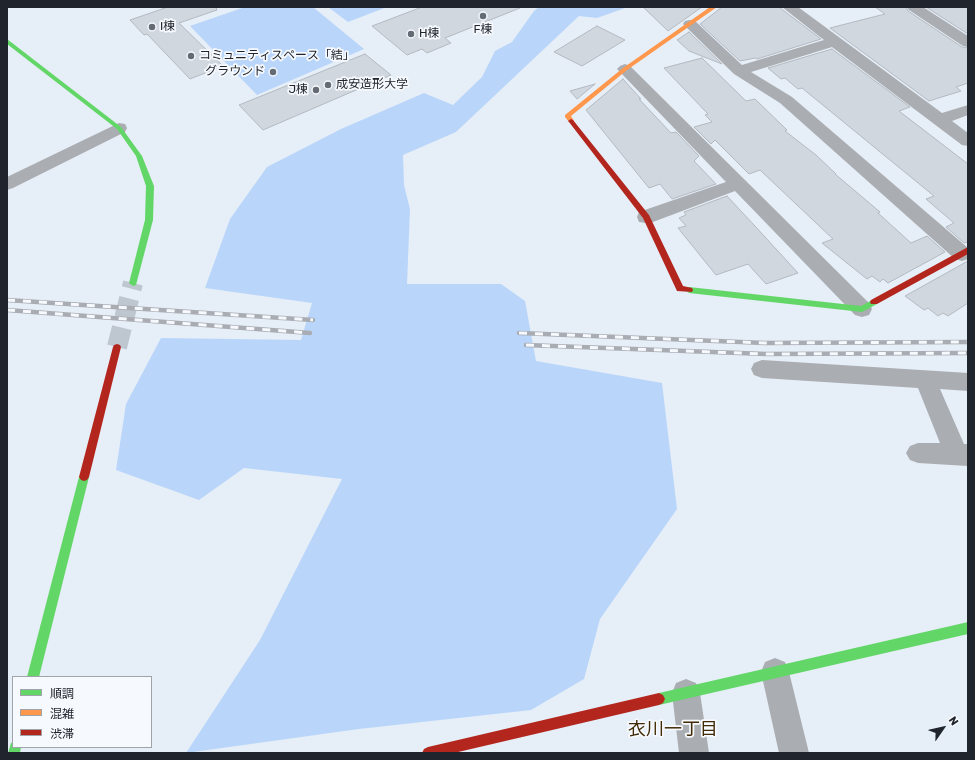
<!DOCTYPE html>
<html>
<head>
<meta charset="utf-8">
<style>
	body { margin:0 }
	#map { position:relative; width:975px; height:760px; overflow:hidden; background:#e6eef7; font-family:Rubik,"Noto Sans JP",sans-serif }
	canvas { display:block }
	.frame { position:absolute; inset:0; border:8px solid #20252d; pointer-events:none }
	.legend { position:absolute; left:12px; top:676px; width:140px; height:72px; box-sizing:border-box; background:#f6f9fd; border:1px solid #a0a4aa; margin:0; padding:5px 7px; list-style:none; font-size:12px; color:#20252d }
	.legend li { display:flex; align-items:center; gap:8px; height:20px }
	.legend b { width:20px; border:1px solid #a0a4aa }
	.north { position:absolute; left:923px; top:708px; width:40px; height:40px; -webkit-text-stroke:3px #f6f9fd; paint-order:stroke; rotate:56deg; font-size:11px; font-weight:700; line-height:16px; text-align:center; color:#20252d }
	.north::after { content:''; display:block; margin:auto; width:14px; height:18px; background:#20252d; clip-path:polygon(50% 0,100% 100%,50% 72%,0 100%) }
</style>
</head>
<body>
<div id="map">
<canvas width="975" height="760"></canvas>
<div class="frame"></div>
<ul class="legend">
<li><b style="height:5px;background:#63d668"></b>順調</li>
<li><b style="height:5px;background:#ff974d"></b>混雑</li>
<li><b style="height:5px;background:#b3261e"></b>渋滞</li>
</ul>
<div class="north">N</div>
</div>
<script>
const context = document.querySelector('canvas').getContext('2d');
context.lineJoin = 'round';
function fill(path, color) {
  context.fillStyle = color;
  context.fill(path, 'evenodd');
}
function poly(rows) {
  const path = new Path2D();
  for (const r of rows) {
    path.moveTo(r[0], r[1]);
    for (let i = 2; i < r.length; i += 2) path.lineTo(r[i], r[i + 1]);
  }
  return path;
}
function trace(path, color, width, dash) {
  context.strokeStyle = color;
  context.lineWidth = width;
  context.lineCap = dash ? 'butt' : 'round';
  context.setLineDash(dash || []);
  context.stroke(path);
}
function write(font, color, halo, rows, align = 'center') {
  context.font = font + ' Rubik,"Noto Sans JP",sans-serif';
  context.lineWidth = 3.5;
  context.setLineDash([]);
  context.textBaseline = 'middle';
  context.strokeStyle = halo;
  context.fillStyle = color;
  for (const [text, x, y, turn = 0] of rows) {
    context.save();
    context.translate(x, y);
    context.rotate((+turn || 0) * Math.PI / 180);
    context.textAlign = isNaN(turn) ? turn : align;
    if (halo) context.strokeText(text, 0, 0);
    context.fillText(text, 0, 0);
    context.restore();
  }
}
fill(poly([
	[245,7,313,7,364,49,257,95,190,26],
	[328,7,387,7,348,22],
	[539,7,628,7,597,18,579,16,456,132,403,155,404,185,410,209,407,284,501,284,525,301,536,361,662,383,677,509,600,619,584,679,531,710,359,729,186,753,260,640,342,479,244,468,199,500,116,470,126,404,161,338,301,340,312,303,205,288,230,219,267,167,341,129,424,93,453,105,482,77,495,51,512,42,534,11]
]), '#b9d6fa');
const building = poly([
	[168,7,216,7,217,10,179,23,223,66,190,79,147,34,144,35,130,20,168,7],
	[422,7,520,7,520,8,445,38,451,43,427,53,422,49,407,55,372,26,422,7],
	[643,7,702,7,668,31,643,7],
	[722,7,779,7,821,39,757,59,755,58,740,61,700,24,722,7],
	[875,7,906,7,908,11,962,47,968,48,968,83,956,87,961,91,929,101,830,28,885,14,875,7],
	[926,7,968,7,968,34,926,7],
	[597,26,625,40,582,66,554,52,597,26],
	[689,32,722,64,689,51,677,40,689,32],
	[832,49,910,107,899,111,968,164,968,242,964,243,946,227,954,223,926,199,934,196,802,88,798,89,785,78,781,79,768,68,832,49],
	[365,54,391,75,263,130,239,105,365,54],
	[702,58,746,101,755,99,787,130,785,131,816,155,836,174,835,174,880,212,878,213,911,243,927,236,945,252,888,283,883,279,880,282,872,276,867,279,822,243,833,239,760,170,749,174,715,140,711,144,694,127,712,122,705,115,708,114,664,68,702,58],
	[623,79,641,99,639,99,671,133,676,132,699,156,694,161,716,184,672,199,660,184,649,188,586,110,623,79],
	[595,84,577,99,570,91,595,84],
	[727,196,754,225,798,273,766,284,748,264,716,275,678,228,686,226,679,218,686,215,684,212,727,196],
	[968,261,968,303,948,316,943,313,938,316,928,308,924,310,905,296,968,261]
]);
fill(building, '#d0d7de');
trace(building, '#b3b9c1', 1);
trace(poly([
	[117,347,133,283]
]), '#bec6cf', 20, [20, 10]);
fill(poly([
	[782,7,798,7,942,113,968,105,968,115,952,121,968,133,968,146,962,145,832,47,751,72,792,97,968,248,968,259,962,261,955,259,780,103,734,74,683,24,685,21,690,20,695,21,742,65,824,40,782,7],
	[907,7,923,7,968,36,968,47,963,46,909,10,907,7],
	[625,64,630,66,869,303,872,309,869,315,862,317,855,315,735,191,653,222,646,223,639,222,637,217,639,212,726,182,620,72,617,69,620,66,625,64],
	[119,123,125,124,127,128,125,132,13,188,7,190,7,177,119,123],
	[762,360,968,373,968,391,940,389,964,444,968,444,968,466,918,463,910,460,906,453,910,446,918,443,940,443,918,388,762,378,754,375,751,369,754,363,762,360],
	[775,658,785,662,789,672,809,753,779,753,761,672,765,662,775,658],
	[686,679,696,683,700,693,709,753,679,753,672,693,676,683,686,679]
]), '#aaadb1');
fill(poly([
	[7,39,121,127,142,156,154,186,153,220,136,285,133,286,129,283,145,220,146,186,136,156,117,129,7,44,7,39],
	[689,287,861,306,874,299,878,302,877,304,862,312,689,293,685,290,689,287],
	[84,473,87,474,89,477,39,677,27,677,79,477,81,474,84,473],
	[968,622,968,634,659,705,655,703,653,699,655,695,659,693,968,622],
	[13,742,13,747,21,747,20,753,8,753,11,743,13,742]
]), '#63d668');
fill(poly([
	[710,7,717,7,627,70,571,116,574,121,573,122,569,122,565,117,565,115,623,68,710,7]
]), '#ff974d');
fill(poly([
	[571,119,573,120,649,215,683,286,692,288,693,290,692,292,677,291,643,218,569,122,568,121,571,119],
	[968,247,968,254,877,304,871,304,870,302,871,300,968,247],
	[117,344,120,345,121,347,89,477,87,480,84,481,81,480,79,477,113,347,114,345,117,344],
	[659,693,663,695,665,699,663,703,659,705,454,753,422,753,424,749,428,747,659,693]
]), '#b3261e');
const rail = poly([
	[7,300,313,320],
	[7,310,310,333],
	[519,333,765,343,968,342],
	[526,345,766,354,968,353]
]);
trace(rail, '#a9adb3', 4.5);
trace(rail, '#f6f9fd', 3, [8]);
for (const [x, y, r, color] of [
	[483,16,4,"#656b74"],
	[152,27,4,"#656b74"],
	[411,34,4,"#656b74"],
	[191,56,4,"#656b74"],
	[273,72,4,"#656b74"],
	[328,85,4,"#656b74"],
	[316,90,4,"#656b74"]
]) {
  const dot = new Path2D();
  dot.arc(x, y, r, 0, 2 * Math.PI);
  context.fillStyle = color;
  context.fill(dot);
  trace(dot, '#f6f9fd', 1.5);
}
write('12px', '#20252d', '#f6f9fd', [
	["I棟",160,27],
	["F棟",483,30,"center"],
	["H棟",419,34],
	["コミュニティスペース「結」",199,56],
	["グラウンド",265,72,"right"],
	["成安造形大学",336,85],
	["J棟",308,90,"right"]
], 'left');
write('18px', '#412a05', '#f6f9fd', [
	["衣川一丁目",673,730]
]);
</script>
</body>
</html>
